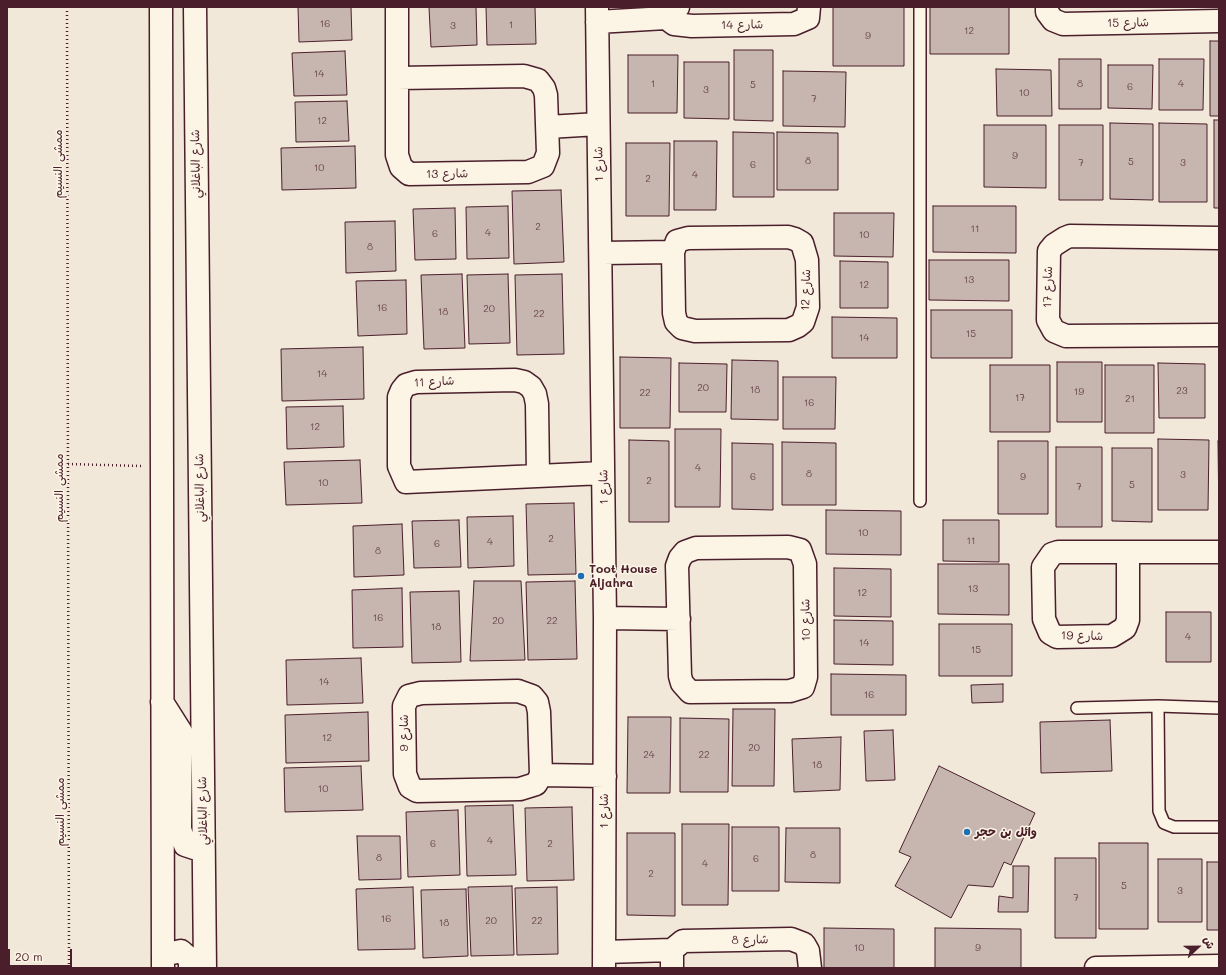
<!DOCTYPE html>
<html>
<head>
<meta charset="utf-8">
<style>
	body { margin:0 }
	#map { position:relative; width:1226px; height:975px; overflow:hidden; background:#f1e8da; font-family:Mali,"Playpen Sans Arabic",sans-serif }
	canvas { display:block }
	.frame { position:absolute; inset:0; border:8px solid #4a1f2b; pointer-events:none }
	.north { position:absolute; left:1178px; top:927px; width:40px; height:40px; -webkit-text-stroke:3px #fcf5e5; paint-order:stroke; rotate:68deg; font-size:11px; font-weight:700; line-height:16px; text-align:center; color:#4a1f2b }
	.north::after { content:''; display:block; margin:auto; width:14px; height:18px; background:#4a1f2b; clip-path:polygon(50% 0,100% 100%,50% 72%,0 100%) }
	.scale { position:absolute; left:8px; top:949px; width:64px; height:18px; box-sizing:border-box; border:2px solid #4a1f2b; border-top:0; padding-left:5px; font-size:12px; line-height:14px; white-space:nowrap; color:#4a1f2b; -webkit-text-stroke:3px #fcf5e5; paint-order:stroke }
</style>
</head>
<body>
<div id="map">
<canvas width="1226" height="975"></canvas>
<div class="frame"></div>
<div class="north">ش</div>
<div class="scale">20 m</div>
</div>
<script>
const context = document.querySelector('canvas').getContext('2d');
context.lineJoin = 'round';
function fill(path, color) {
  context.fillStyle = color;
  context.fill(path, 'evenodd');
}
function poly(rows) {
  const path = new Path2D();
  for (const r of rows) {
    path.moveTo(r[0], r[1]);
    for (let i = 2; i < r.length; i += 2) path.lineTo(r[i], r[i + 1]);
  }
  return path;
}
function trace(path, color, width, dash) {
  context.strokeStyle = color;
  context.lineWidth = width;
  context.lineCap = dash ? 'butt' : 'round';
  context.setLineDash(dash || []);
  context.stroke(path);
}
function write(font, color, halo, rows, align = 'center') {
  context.font = font + ' Mali,"Playpen Sans Arabic",sans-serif';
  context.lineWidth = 3;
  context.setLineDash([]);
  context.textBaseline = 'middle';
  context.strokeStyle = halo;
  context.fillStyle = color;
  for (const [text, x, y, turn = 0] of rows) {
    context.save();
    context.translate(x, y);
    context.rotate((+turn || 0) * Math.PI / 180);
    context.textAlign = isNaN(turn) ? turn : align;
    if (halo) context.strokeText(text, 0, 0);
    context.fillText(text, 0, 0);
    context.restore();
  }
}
const building = poly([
	[298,7,351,7,352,40,299,42,298,7],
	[429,7,476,7,477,45,431,47,429,7],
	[486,7,535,7,536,44,487,45,486,7],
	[833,7,904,7,904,66,833,66,833,7],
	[930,7,1009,7,1009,54,930,54,930,7],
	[1210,41,1219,41,1219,116,1210,116,1210,41],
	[734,50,773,50,773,121,734,120,734,50],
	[345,51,347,95,294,96,292,53,345,51],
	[628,55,678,55,677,113,628,113,628,55],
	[1059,59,1101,59,1101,109,1059,109,1059,59],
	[1159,59,1204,59,1203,110,1159,110,1159,59],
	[684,62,729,62,729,119,684,118,684,62],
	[1108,65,1153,65,1152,109,1108,108,1108,65],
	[996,69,1051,70,1052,116,997,116,996,69],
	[783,71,846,72,845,127,783,126,783,71],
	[347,101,349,141,296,142,295,102,347,101],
	[1214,120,1219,120,1219,208,1214,208,1214,120],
	[1110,123,1153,124,1153,200,1110,199,1110,123],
	[1159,123,1207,124,1207,202,1159,202,1159,123],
	[984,125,1046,125,1046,188,984,187,984,125],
	[1059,125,1103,125,1103,200,1059,200,1059,125],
	[733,132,774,133,774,197,733,197,733,132],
	[777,132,838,133,838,190,777,190,777,132],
	[674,141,717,141,716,210,674,210,674,141],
	[626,143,670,143,669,216,626,216,626,143],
	[355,146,356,188,282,190,281,148,355,146],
	[561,190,564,262,514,264,512,191,561,190],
	[508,206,509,258,467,259,466,207,508,206],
	[933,206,1016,206,1016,253,933,252,933,206],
	[455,208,456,259,415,260,413,209,455,208],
	[834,213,894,213,893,257,834,256,834,213],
	[395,221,396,271,346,273,345,222,395,221],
	[929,260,1009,260,1009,301,929,300,929,260],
	[840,261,888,262,888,308,840,308,840,261],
	[462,274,465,348,424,349,421,275,462,274],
	[508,274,510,343,469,344,467,275,508,274],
	[562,274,564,354,517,355,515,275,562,274],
	[406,280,407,334,358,336,356,281,406,280],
	[931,310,1012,310,1012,358,931,358,931,310],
	[832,317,897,318,897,358,832,358,832,317],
	[363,347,364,399,282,401,281,349,363,347],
	[620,357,671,358,670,428,620,428,620,357],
	[732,360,778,361,778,420,731,419,732,360],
	[1057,362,1102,362,1102,422,1057,422,1057,362],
	[679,363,727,364,726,412,679,412,679,363],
	[1158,363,1205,364,1205,418,1159,418,1158,363],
	[990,365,1050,365,1050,432,990,432,990,365],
	[1105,365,1154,365,1154,433,1105,433,1105,365],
	[783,377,836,377,835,429,783,429,783,377],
	[343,406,344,447,287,449,286,407,343,406],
	[675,429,721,429,720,507,675,507,675,429],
	[1158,439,1209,440,1208,510,1158,510,1158,439],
	[629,440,669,441,669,522,629,522,629,440],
	[998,441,1048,441,1048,514,998,514,998,441],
	[1218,441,1219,441,1219,522,1218,441],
	[782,442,836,443,836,505,782,505,782,442],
	[732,443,773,444,773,510,732,509,732,443],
	[1056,447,1102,447,1102,527,1056,527,1056,447],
	[1112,448,1152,448,1152,522,1112,521,1112,448],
	[360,460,362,503,286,505,284,462,360,460],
	[574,503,576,574,528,575,526,504,574,503],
	[826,510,901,511,901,555,826,554,826,510],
	[513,516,514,566,468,568,467,517,513,516],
	[459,520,461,567,414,568,412,521,459,520],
	[943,520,999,520,999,562,943,561,943,520],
	[402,524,404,575,354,577,353,526,402,524],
	[938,564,1009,564,1009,615,938,614,938,564],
	[834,568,891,569,891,617,834,616,834,568],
	[474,581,521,581,525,660,470,661,474,581],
	[575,581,577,659,528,660,526,582,575,581],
	[402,588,403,647,353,648,352,590,402,588],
	[459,591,461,662,412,663,410,592,459,591],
	[1166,612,1211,612,1211,662,1166,662,1166,612],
	[834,620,893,621,893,665,834,664,834,620],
	[939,624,1012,624,1012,676,939,676,939,624],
	[361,658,363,703,287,705,286,660,361,658],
	[831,674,906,675,906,715,831,715,831,674],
	[1003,684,1003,702,972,703,971,685,1003,684],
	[733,709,775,709,774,786,732,786,733,709],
	[368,712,369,761,286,763,285,715,368,712],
	[628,717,671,717,670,793,627,793,628,717],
	[680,718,729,719,728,792,680,792,680,718],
	[1110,720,1112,771,1041,773,1040,722,1110,720],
	[893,730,895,780,866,781,864,731,893,730],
	[841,737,840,790,794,792,792,739,841,737],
	[361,766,363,810,285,812,284,768,361,766],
	[939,766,1035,813,1011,865,1004,862,993,887,968,885,951,918,895,886,911,857,899,852,939,766],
	[513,805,516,875,467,876,465,806,513,805],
	[572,807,574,880,527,881,525,808,572,807],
	[458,810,460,875,408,877,406,812,458,810],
	[682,824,729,824,728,905,682,905,682,824],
	[732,827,779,827,779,891,732,891,732,827],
	[786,828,840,828,840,883,785,882,786,828],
	[627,833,675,833,675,916,627,915,627,833],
	[357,836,400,836,401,879,359,880,357,836],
	[1099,843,1148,843,1148,929,1099,929,1099,843],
	[1055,858,1096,858,1096,938,1055,938,1055,858],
	[1158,859,1202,859,1202,922,1158,922,1158,859],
	[1207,862,1219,862,1219,930,1207,930,1207,862],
	[1013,866,1029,866,1028,912,998,912,999,896,1013,898,1013,866],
	[512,886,514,955,471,956,468,887,512,886],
	[413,887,415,949,358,950,356,889,413,887],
	[557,887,558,954,517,955,515,888,557,887],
	[466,889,468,956,423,958,421,890,466,889],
	[824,928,894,929,894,968,824,968,824,928],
	[935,928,1021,929,1021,968,935,968,935,928]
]);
fill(building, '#c7b6af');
trace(building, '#4a1f2b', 1);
const lane = poly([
	[920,501,920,7],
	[1158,706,1159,811,1164,823,1174,827,1219,827],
	[1077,708,1158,706,1219,708]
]);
const street = poly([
	[397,7,397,155,401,167,409,174,528,172,543,166,548,153,546,95,544,88,538,80,524,76,398,78],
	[597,7,605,618,604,968],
	[1047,7,1047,12,1053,20,1063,24,1219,21],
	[666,18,674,24,692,26,794,24,808,18,809,7],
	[597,22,666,18,678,7],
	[548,127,598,124],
	[788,237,795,239,802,243,807,260,808,307,803,322,798,326,789,330,695,331,682,328,676,322,674,313,673,252,677,241,688,238,788,237],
	[1219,238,1070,236,1065,238,1054,245,1049,251,1048,320,1054,331,1066,336,1219,335],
	[602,253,673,252],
	[538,475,537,404,535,394,531,387,524,382,515,380,416,382,406,385,402,390,399,397,399,466,406,482,603,473],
	[788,547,800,550,805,564,806,677,803,687,790,691,690,692,682,683,680,676,677,566,680,558,685,552,696,548,788,547],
	[1128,553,1128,620,1125,628,1112,636,1057,637,1050,633,1044,619,1043,567,1052,554,1058,552,1219,552],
	[605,618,679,619],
	[518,691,532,696,537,702,539,712,541,775,536,784,520,789,417,791,410,787,405,774,404,706,409,696,421,693,518,691],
	[541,775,605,776],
	[604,952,672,950],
	[672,968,672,950,683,941,791,939,804,944,808,951,810,968],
	[1096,968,1219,966]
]);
const secondary = poly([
	[161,7,163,968],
	[195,7,205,968],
	[162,702,181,732,180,829,185,845,194,848,203,846],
	[163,955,181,951,190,959,190,968]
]);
trace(lane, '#4a1f2b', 14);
trace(street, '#4a1f2b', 25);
trace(secondary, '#4a1f2b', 25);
trace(poly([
	[67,7,69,968],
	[68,464,141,466]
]), '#4a1f2b', 2.5, [1, 3]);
trace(lane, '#fcf5e5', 11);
trace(street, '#fcf5e5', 22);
trace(secondary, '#fcf5e5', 22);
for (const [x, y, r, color] of [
	[581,576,4,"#1f6fb2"],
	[967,832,4,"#1f6fb2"]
]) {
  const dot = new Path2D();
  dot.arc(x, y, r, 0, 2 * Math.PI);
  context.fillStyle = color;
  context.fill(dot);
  trace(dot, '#fcf5e5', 1.5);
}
write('10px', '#69454c', null, [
	["16",325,24],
	["1",511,25],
	["3",453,26],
	["12",969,31],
	["9",868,36],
	["14",319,74],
	["1",653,84],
	["8",1080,84],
	["4",1181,84],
	["5",753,85],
	["6",1130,87],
	["3",706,90],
	["10",1024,93],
	["7",814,99],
	["12",322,121],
	["9",1015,156],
	["8",808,161],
	["5",1131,162],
	["7",1081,163],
	["3",1183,163],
	["6",753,165],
	["10",319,168],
	["4",695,175],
	["2",648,179],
	["2",538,227],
	["11",975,229],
	["4",488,233],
	["6",435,234],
	["10",864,235],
	["8",370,247],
	["13",969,280],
	["12",864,285],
	["16",382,308],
	["20",489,309],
	["18",443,312],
	["22",539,314],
	["15",971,334],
	["14",864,338],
	["14",322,374],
	["20",703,388],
	["18",755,390],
	["23",1182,391],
	["19",1079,392],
	["22",645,393],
	["17",1020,398],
	["21",1130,399],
	["16",809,403],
	["12",315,427],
	["4",698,468],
	["8",809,474],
	["3",1183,475],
	["6",753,477],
	["9",1023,477],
	["2",649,481],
	["10",323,483],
	["5",1132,485],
	["7",1079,487],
	["10",863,533],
	["2",551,539],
	["11",971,541],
	["4",490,542],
	["6",437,544],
	["8",378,551],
	["13",973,589],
	["12",862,593],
	["16",378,618],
	["20",498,621],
	["22",552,621],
	["18",436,627],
	["4",1188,637],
	["14",864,643],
	["15",976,650],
	["14",324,682],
	["16",869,695],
	["12",327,738],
	["20",754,748],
	["24",649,755],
	["22",704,755],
	["18",817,765],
	["10",323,789],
	["4",490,841],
	["6",433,844],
	["2",550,844],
	["8",813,855],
	["8",379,858],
	["6",756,859],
	["4",705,864],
	["2",651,874],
	["5",1124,886],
	["3",1180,891],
	["7",1076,898],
	["16",386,919],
	["20",491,921],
	["22",537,921],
	["18",444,923],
	["10",859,948],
	["9",978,948]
]);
write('12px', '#4a1f2b', '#fcf5e5', [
	["شارع 15",1128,23,-1],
	["شارع 14",742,25,-1],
	["ممشى النسيم",58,164,-90],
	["شارع الباغلاني",196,164,-91],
	["شارع 1",599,164,-92],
	["شارع 13",447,174,-1],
	["شارع 17",1048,287,-89],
	["شارع 12",806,290,-88],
	["شارع 11",434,382,-3],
	["شارع 1",604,487,-91],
	["ممشى النسيم",59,488,-90],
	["شارع الباغلاني",200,488,-91],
	["شارع 10",806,620,-91],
	["شارع 19",1082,636,1],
	["شارع 9",404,733,-90],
	["شارع الباغلاني",203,811,-91],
	["شارع 1",604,811,-90],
	["ممشى النسيم",60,812,-90],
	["شارع 8",750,940,-1]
]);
write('bold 12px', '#4a1f2b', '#fcf5e5', [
	["Toot House",589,569],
	["Aljahra",589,583],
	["وائل بن حجر",975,832]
], 'left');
</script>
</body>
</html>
